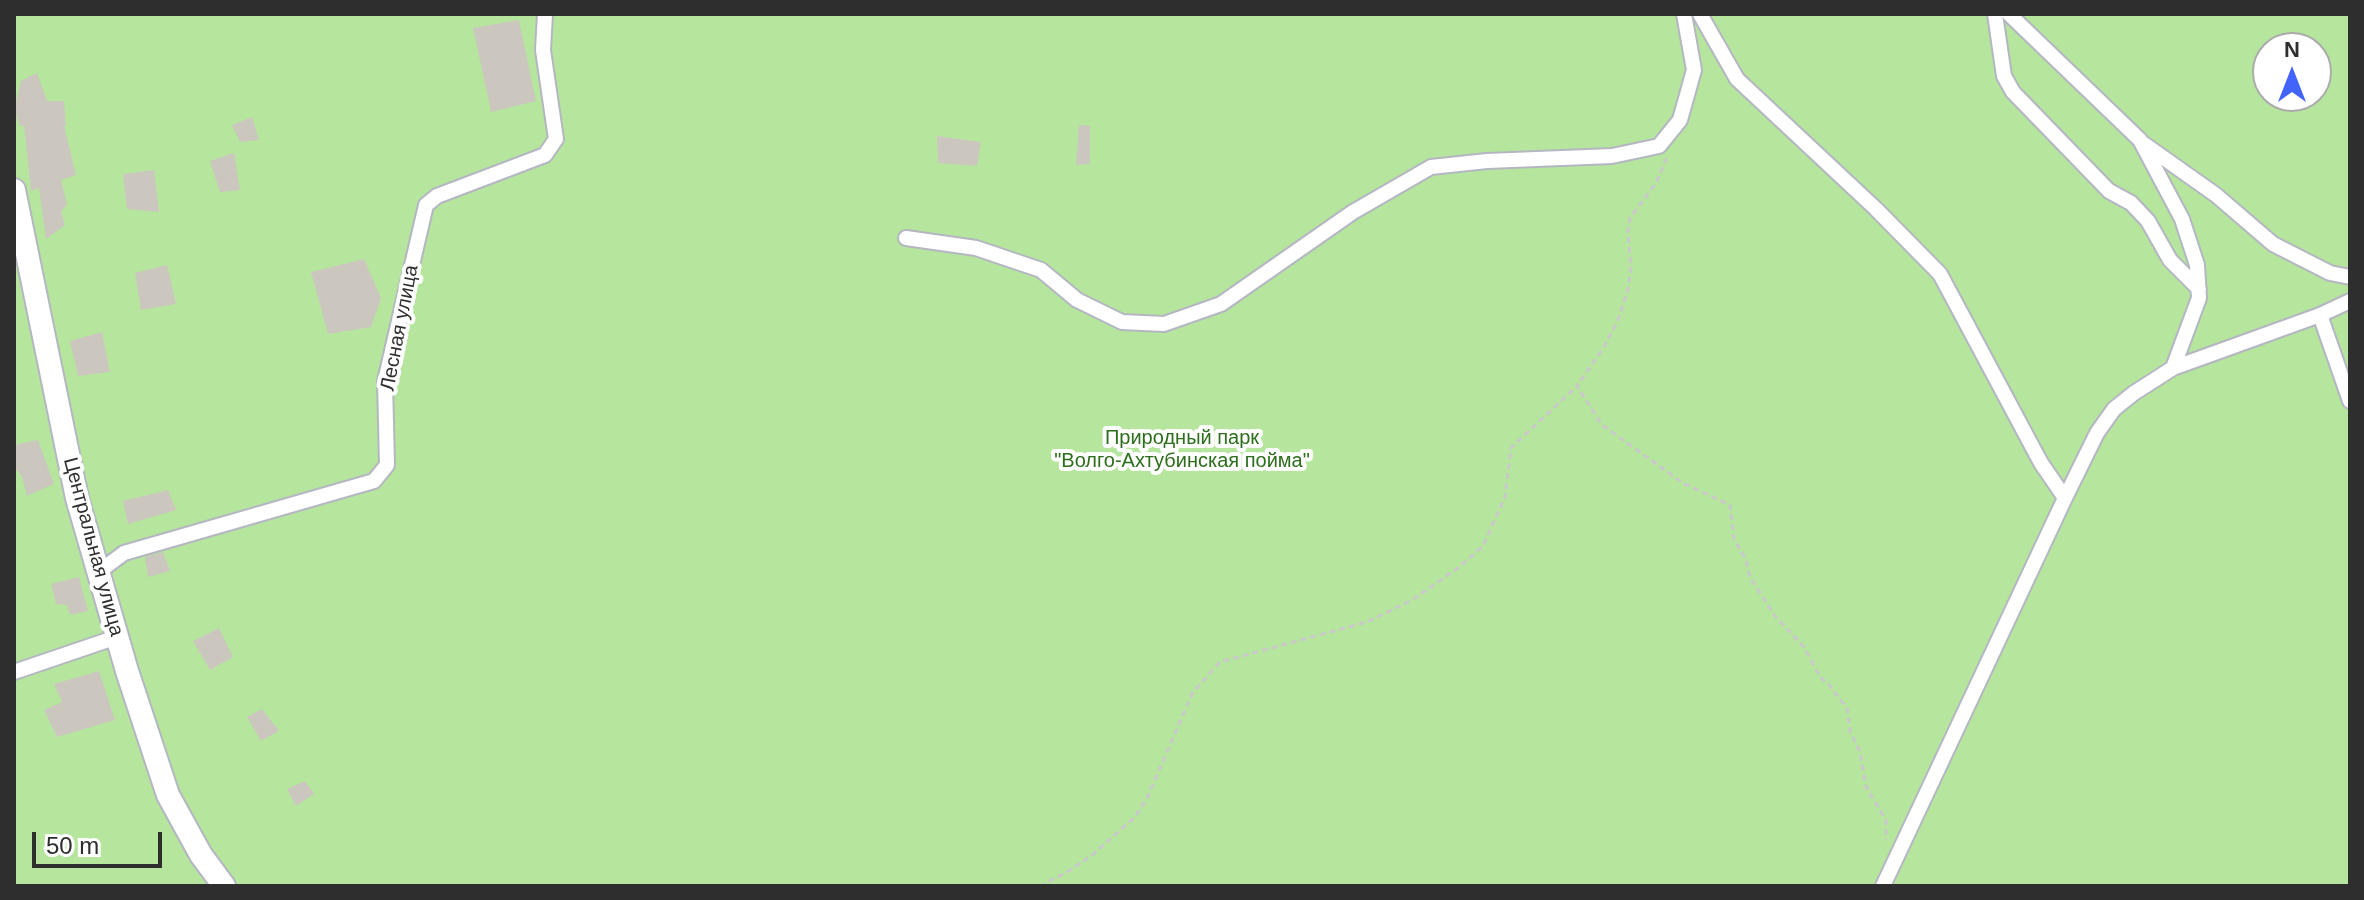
<!DOCTYPE html>
<html>
<head>
<meta charset="utf-8">
<style>
	body { margin:0 }
	#map { position:relative; width:2364px; height:900px; overflow:hidden; background:#efe9e1; font-family:Arial,sans-serif }
	canvas { display:block }
	.frame { position:absolute; inset:0; border:16px solid #2e2e2e; pointer-events:none }
	.north { position:absolute; left:2252px; top:32px; width:80px; height:80px; box-sizing:border-box; background:#fff; border:2px solid #ababab; border-radius:50%; rotate:0deg; font-size:22px; font-weight:700; line-height:32px; text-align:center; color:#2e2e2e }
	.north::after { content:''; display:block; margin:auto; width:28px; height:36px; background:#4264fb; clip-path:polygon(50% 0,100% 100%,50% 72%,0 100%) }
	.scale { position:absolute; left:32px; top:832px; width:130px; height:36px; box-sizing:border-box; border:4px solid #2e2e2e; border-top:0; padding-left:10px; font-size:24px; line-height:28px; white-space:nowrap; color:#2e2e2e; -webkit-text-stroke:6px #fff; paint-order:stroke }
</style>
</head>
<body>
<div id="map">
<canvas width="2364" height="900"></canvas>
<div class="frame"></div>
<div class="north">N</div>
<div class="scale">50 m</div>
</div>
<script>
const context = document.querySelector('canvas').getContext('2d');
context.lineJoin = 'round';
function fill(path, color) {
  context.fillStyle = color;
  context.fill(path, 'evenodd');
}
function poly(rows) {
  const path = new Path2D();
  for (const r of rows) {
    path.moveTo(r[0], r[1]);
    for (let i = 2; i < r.length; i += 2) path.lineTo(r[i], r[i + 1]);
  }
  return path;
}
function trace(path, color, width, dash) {
  context.strokeStyle = color;
  context.lineWidth = width;
  context.lineCap = dash ? 'butt' : 'round';
  context.setLineDash(dash || []);
  context.stroke(path);
}
function write(font, color, halo, rows, align = 'center') {
  context.font = font + ' Arial,sans-serif';
  context.lineWidth = 8;
  context.setLineDash([]);
  context.textBaseline = 'middle';
  context.strokeStyle = halo;
  context.fillStyle = color;
  for (const [text, x, y, turn = 0] of rows) {
    context.save();
    context.translate(x, y);
    context.rotate((+turn || 0) * Math.PI / 180);
    context.textAlign = isNaN(turn) ? turn : align;
    if (halo) context.strokeText(text, 0, 0);
    context.fillText(text, 0, 0);
    context.restore();
  }
}
fill(poly([
	[14,14,2350,14,2350,886,14,886],
	[2268,48,2316,48,2316,96,2268,96]
]), '#b6e59e');
fill(poly([
	[519,20,536,101,491,112,473,28],
	[37,73,47,101,64,101,66,126,64,126,76,175,61,180,67,204,61,212,65,225,46,239,39,188,31,191,24,126,20,126,14,110,21,81],
	[252,117,259,140,240,142,232,125],
	[1079,125,1090,126,1090,164,1076,165],
	[937,136,981,142,977,166,938,163],
	[234,153,240,190,220,192,210,161],
	[154,170,159,212,127,209,123,174],
	[364,259,381,298,371,327,328,334,311,272],
	[167,265,176,304,141,310,135,273],
	[102,332,110,372,78,376,70,341],
	[38,440,54,484,27,496,22,477,14,466,14,445],
	[168,490,176,510,128,524,123,501],
	[163,552,170,571,148,577,145,557],
	[79,577,88,611,70,615,67,605,56,604,51,584],
	[219,628,233,657,210,670,193,641],
	[99,671,115,720,57,737,44,710,62,702,54,684],
	[262,709,279,731,261,741,247,717],
	[305,781,314,794,296,806,287,789]
]), '#cbc7bf');
const street = poly([
	[1700,14,1737,79,1876,209,1940,274,2041,463,2065,498],
	[1995,14,2004,76,2013,92,2109,191,2131,203,2148,221,2170,260,2199,289],
	[2009,14,2140,140,2182,219,2197,265,2199,298,2173,368],
	[2144,144,2216,195,2273,244,2330,273,2350,277],
	[906,238,976,248,1041,270,1077,300,1122,322,1164,324,1221,304,1353,212,1431,167,1487,161,1612,156,1659,146,1680,120,1694,70,1684,14],
	[2320,315,2350,401],
	[100,571,124,553,374,481,387,465,385,381,426,205,437,196,545,155,556,139,543,50,545,14],
	[14,672,117,637],
	[1883,886,2065,498,2097,433,2114,409,2134,393,2173,368,2320,315,2350,301]
]);
const secondary = poly([
	[14,190,77,498,127,671,168,795,201,855,224,886]
]);
trace(street, '#b4b7c1', 18);
trace(secondary, '#b4b7c1', 26);
trace(poly([
	[1667,158,1656,183,1630,218,1628,232,1631,268,1628,289,1618,320,1604,347,1577,386,1602,425,1683,483,1730,505,1734,539,1746,560,1750,577,1775,616,1804,647,1820,677,1829,685,1847,708,1850,731,1860,752,1866,787,1886,820,1886,840],
	[1040,886,1067,872,1091,856,1135,817,1147,798,1193,692,1220,662,1367,622,1412,600,1458,568,1483,546,1505,497,1511,448,1576,387]
]), '#c9c9c9', 3, [6, 4]);
trace(street, '#fff', 14);
trace(secondary, '#fff', 22);
write('20px', '#2e2e2e', '#fff', [
	["Лесная улица",400,328,-79],
	["Центральная улица",93,547,75]
]);
write('20px', '#2c6e1b', '#fff', [
	["Природный парк",1182,438],
	["\"Волго-Ахтубинская пойма\"",1182,461]
]);
</script>
</body>
</html>
